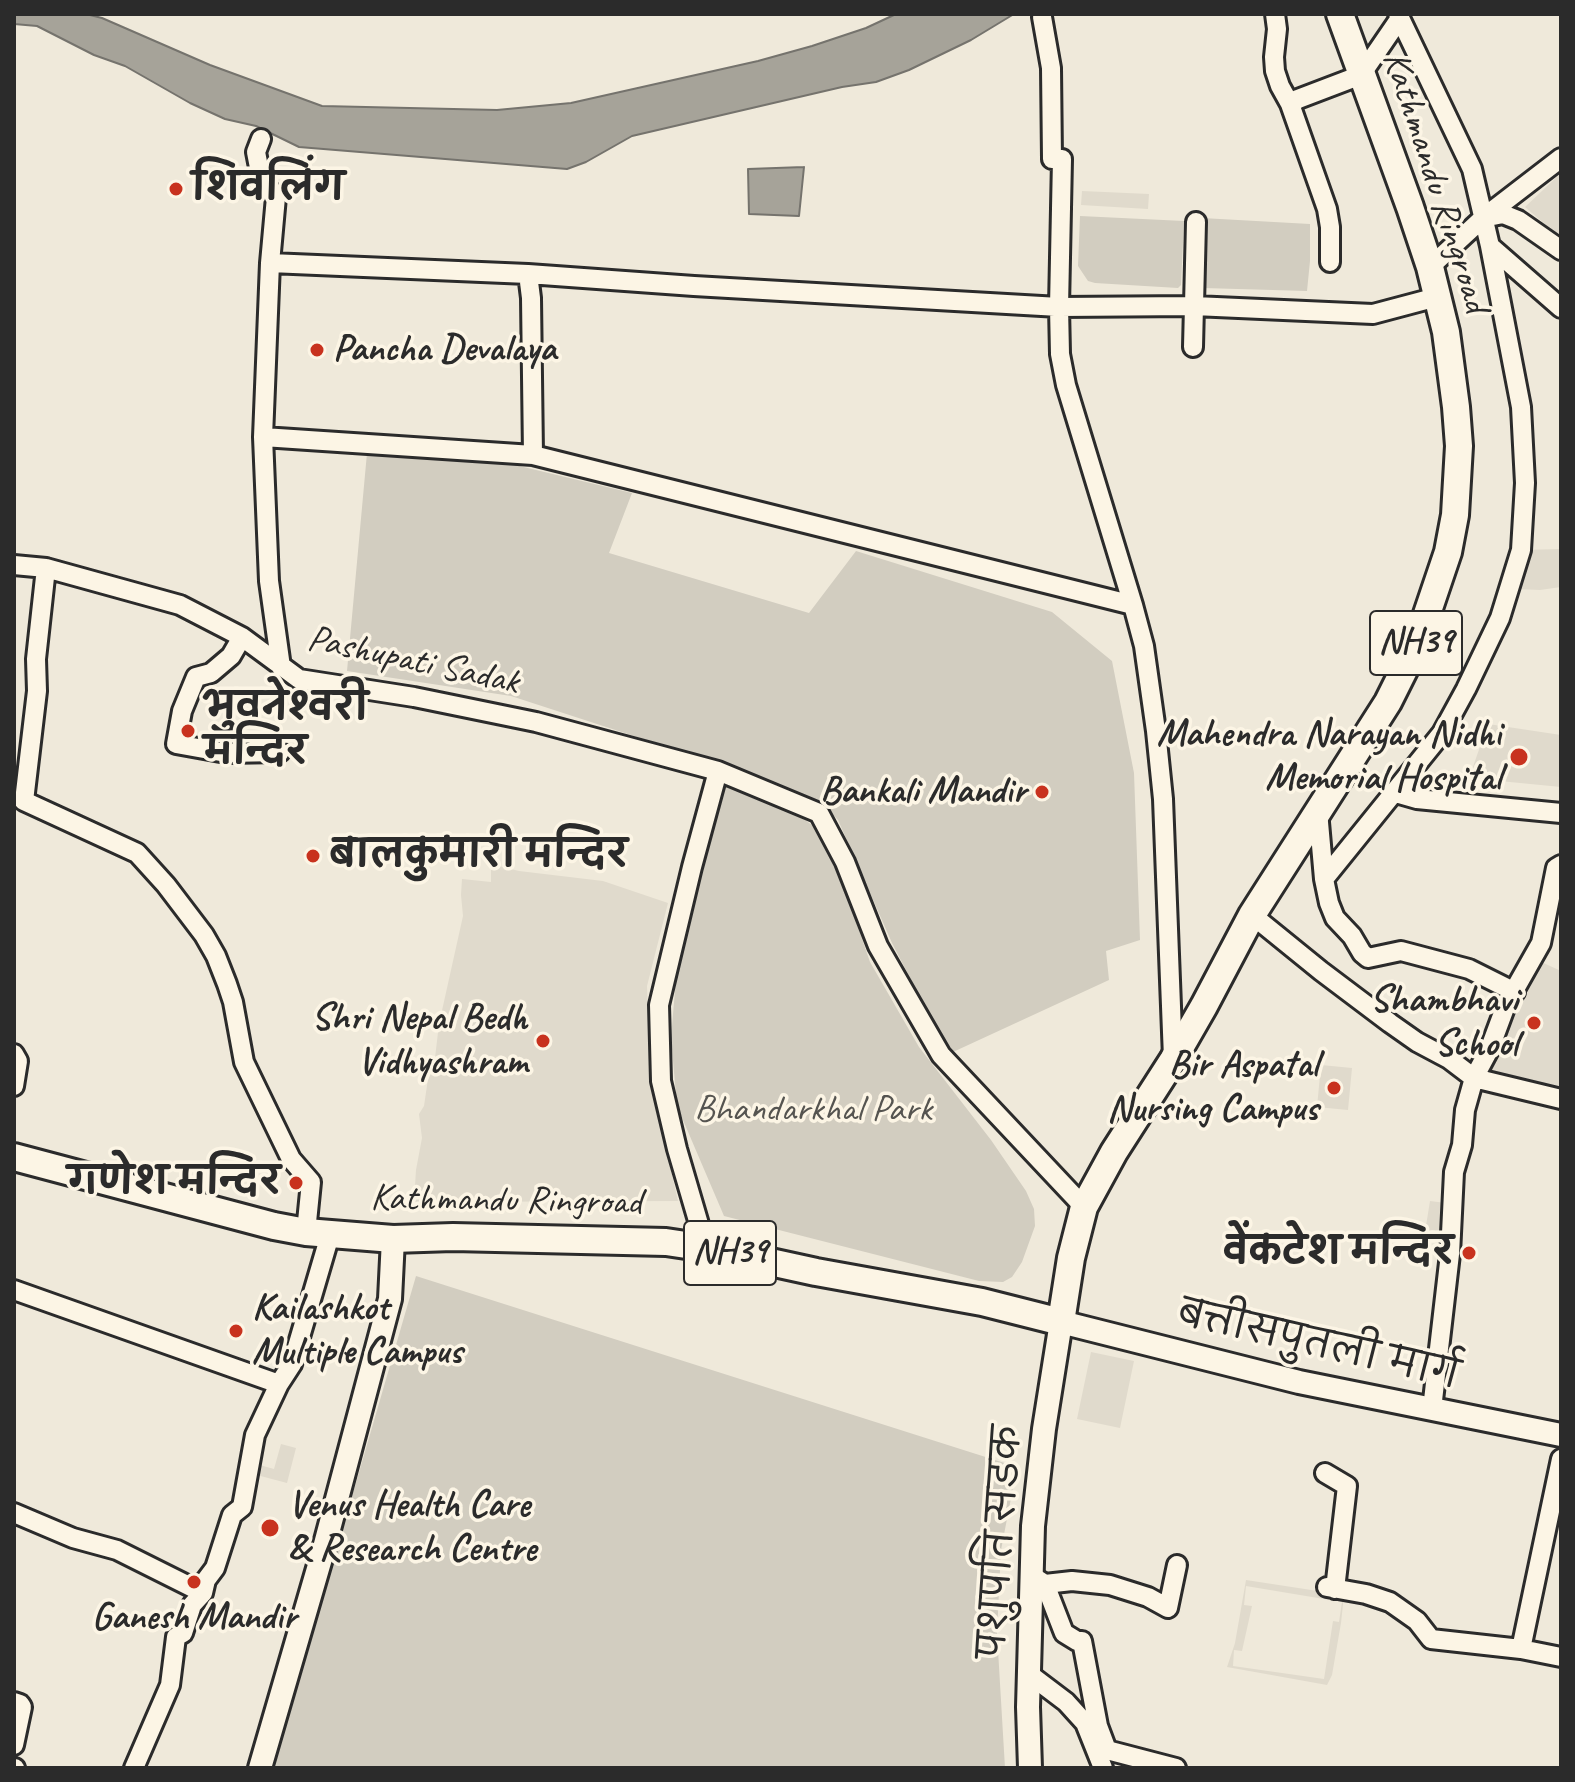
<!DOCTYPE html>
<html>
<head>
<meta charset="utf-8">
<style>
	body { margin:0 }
	#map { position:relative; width:1575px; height:1782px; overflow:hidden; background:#efe9da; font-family:Caveat,sans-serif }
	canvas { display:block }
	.frame { position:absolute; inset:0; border:16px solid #2b2b2b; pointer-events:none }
</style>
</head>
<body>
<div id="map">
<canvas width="1575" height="1782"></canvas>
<div class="frame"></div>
</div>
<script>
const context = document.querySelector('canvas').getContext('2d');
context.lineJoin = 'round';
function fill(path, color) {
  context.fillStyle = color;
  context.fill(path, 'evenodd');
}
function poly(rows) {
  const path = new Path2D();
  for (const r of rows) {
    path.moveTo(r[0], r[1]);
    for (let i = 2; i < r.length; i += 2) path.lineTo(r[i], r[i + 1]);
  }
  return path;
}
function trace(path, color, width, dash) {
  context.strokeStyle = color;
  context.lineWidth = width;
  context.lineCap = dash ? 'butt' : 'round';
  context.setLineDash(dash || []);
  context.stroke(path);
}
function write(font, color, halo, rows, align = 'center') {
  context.font = font + ' Caveat,"Playpen Sans Deva",sans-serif';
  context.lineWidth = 7;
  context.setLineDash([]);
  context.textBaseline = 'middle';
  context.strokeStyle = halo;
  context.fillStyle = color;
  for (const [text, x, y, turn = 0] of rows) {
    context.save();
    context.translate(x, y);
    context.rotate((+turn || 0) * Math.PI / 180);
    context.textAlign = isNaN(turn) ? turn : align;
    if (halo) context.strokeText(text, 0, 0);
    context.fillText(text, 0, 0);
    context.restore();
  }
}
fill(poly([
	[1561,173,1561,238,1525,207],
	[1082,191,1149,194,1148,209,1081,205],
	[1561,549,1561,587,1540,590,1517,589,1522,550],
	[1488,724,1561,735,1561,787,1469,778],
	[491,864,519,871,603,881,668,903,647,986,650,1077,678,1201,414,1202,416,1170,422,1138,419,1114,424,1106,429,1072,435,1058,439,1024,463,916,461,895,462,879,491,882],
	[1537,960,1561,971,1561,1095,1482,1074],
	[1321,1065,1352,1068,1348,1110,1317,1107],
	[1430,1201,1446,1203,1441,1236,1425,1232],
	[1091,1352,1134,1361,1120,1428,1077,1419],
	[281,1444,296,1448,287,1483,253,1474,256,1464,274,1469],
	[1246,1580,1344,1595,1341,1623,1332,1675,1327,1685,1227,1667,1235,1643],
	[1246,1586,1342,1602,1339,1622,1333,1621,1324,1679,1233,1666,1234,1650,1242,1651,1252,1606,1244,1605]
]), '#e0dacc');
fill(poly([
	[1080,216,1184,221,1181,285,1178,288,1095,283,1088,281,1078,266],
	[1202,218,1310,224,1310,261,1307,291,1203,288,1199,283],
	[367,453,507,463,632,493,609,553,809,613,856,551,1052,612,1112,661,1134,773,1140,940,1106,951,1109,980,953,1052,940,1036,892,943,838,820,824,805,726,766,511,696,347,671],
	[721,782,801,817,816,828,831,849,870,962,919,1047,991,1140,1026,1191,1034,1209,1035,1226,1022,1262,1012,1277,1003,1282,979,1281,724,1216,677,1106,671,1038,677,966],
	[416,1276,1017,1467,1001,1550,997,1633,1005,1768,268,1768,337,1548]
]), '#d2cdc0');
const water = poly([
	[14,14,86,14,102,18,210,65,322,106,497,110,571,103,758,61,812,46,866,28,896,14,1014,14,971,40,909,70,876,82,842,87,632,136,586,162,567,169,299,147,256,126,225,119,190,103,125,66,94,55,37,26,14,24,14,14],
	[804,167,799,216,749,214,748,169,804,167]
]);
fill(water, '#a6a399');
trace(water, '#75736d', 2);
const minor = poly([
	[1275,14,1277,29,1274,57,1275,71,1280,86,1290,104],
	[261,139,256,152,262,183,276,197,270,263,263,437,269,581,281,667],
	[1483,218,1503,214,1518,220,1561,250],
	[1490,246,1561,308],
	[1330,262,1330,227,1327,209,1290,104,1298,99,1361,75,1400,18],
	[270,263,528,274,694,286,1059,307,1062,159,1052,159,1051,68,1042,17],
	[1430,267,1483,218,1561,158],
	[528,274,531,298,533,455],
	[1193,347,1196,222],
	[263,437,533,455,1133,605],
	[14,565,46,568,180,605,242,637,299,679,414,697,536,722,718,771,819,813,845,862,878,946,941,1055,1084,1207],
	[46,568,36,659,37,691,24,801,137,853,166,885,204,935,216,956,227,984,233,1002,244,1062,291,1159,311,1182,306,1232],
	[242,637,231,656,211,673,196,677,182,711,176,744,226,753,280,752],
	[1396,793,1417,799,1561,813],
	[1318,811,1324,879,1329,903,1335,918,1352,936,1362,953,1368,958,1401,951,1469,969,1515,992],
	[1324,879,1442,733,1466,689,1500,618,1521,550,1525,483,1521,407,1490,246,1472,169,1398,14],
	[1252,915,1321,971,1390,1023,1417,1042,1449,1059,1474,1078,1490,1048,1506,1005,1541,943,1556,868,1561,865],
	[14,1054,18,1061,14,1086],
	[1173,1058,1163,799,1156,731,1144,646,1133,605,1066,385,1060,354,1059,307,1194,306,1373,314,1437,297],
	[706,1248,677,1149,661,1081,659,1005,692,867,718,771],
	[14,1290,279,1384],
	[1432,1409,1450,1254,1454,1172,1462,1145,1465,1110,1474,1078,1561,1099],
	[1325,1473,1347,1486,1335,1589],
	[14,1513,73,1538,117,1550,203,1593],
	[1031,1575,1045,1584,1064,1633,1077,1641,1082,1641,1098,1726,1107,1750,1176,1768],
	[1045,1584,1072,1581,1110,1585,1148,1597,1168,1608,1177,1565],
	[1327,1587,1366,1594,1390,1602,1417,1621,1431,1639,1521,1649,1561,1657],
	[1521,1649,1561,1459],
	[1029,1674,1066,1702,1085,1723,1103,1768],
	[14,1702,20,1704,22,1707,14,1745],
	[14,1768,15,1768],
	[134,1768,170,1685,176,1637,183,1633,192,1605,203,1593,206,1580,215,1568,232,1515,242,1507,255,1435,279,1384,292,1364,330,1235]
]);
const major = poly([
	[260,1768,324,1548,390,1299,393,1239],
	[1030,1768,1028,1707,1033,1526,1044,1429,1061,1322,1299,1382,1561,1435]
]);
const highway = poly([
	[14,1157,274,1226,306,1232,393,1239,453,1237,666,1242,706,1248,816,1272,982,1302,1061,1322,1071,1258,1084,1207,1114,1152,1173,1060,1204,1006,1252,915,1388,702,1411,656,1424,623,1448,552,1455,515,1459,446,1456,407,1446,332,1430,267,1410,207,1340,14]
]);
trace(minor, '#2b2b2b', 24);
trace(major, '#2b2b2b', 28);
trace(highway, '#2b2b2b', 32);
trace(minor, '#fcf5e5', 18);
trace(major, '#fcf5e5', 22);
trace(highway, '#fcf5e5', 26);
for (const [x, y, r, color] of [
	[176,189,8,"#c8321e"],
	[317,350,8,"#c8321e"],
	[188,731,8,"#c8321e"],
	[1519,757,10,"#c8321e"],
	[1042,792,8,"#c8321e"],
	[313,856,8,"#c8321e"],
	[1534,1023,8,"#c8321e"],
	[543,1041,8,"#c8321e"],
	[1334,1088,8,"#c8321e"],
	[296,1183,8,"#c8321e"],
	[1469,1253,8,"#c8321e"],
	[236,1331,8,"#c8321e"],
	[270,1528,10,"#c8321e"],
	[194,1582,8,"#c8321e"]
]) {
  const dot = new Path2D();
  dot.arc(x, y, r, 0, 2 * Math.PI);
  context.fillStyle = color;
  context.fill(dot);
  trace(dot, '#fcf5e5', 3);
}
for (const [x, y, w] of [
	[1416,643,92],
	[730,1253,92]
]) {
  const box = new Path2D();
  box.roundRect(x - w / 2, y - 32, w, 64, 6);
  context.fillStyle = '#fcf5e5';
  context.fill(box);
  trace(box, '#2b2b2b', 2);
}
write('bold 36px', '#2b2b2b', null, [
	["NH39",1416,643],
	["NH39",730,1253]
]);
write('38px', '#2b2b2b', '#fcf5e5', [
	["Kathmandu Ringroad",1435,182,72],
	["Pashupati Sadak",413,661,12],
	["Kathmandu Ringroad",506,1201,1],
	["बत्तीसपुतली मार्ग",1318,1346,13],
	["पशुपति सडक",1002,1542,-86]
]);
write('bold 38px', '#2b2b2b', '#fcf5e5', [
	["शिवलिंग",192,189,"left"],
	["Pancha Devalaya",333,350,"left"],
	["भुवनेश्वरी",204,709,"left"],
	["मन्दिर",204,753,"left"],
	["Mahendra Narayan Nidhi",1501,735],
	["Memorial Hospital",1501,779],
	["Bankali Mandir",1026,792],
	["बालकुमारी मन्दिर",329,856,"left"],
	["Shambhavi",1518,1001],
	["School",1518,1045],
	["Shri Nepal Bedh",527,1019],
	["Vidhyashram",527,1063],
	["Bir Aspatal",1318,1066],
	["Nursing Campus",1318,1110],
	["गणेश मन्दिर",280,1183],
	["वेंकटेश मन्दिर",1453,1253],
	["Kailashkot",252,1309,"left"],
	["Multiple Campus",252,1353,"left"],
	["Venus Health Care",288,1506,"left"],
	["& Research Centre",288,1550,"left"],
	["Ganesh Mandir",194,1618,"center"]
], 'right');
write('38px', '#555450', '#fcf5e5', [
	["Bhandarkhal Park",813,1110]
]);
</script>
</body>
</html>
